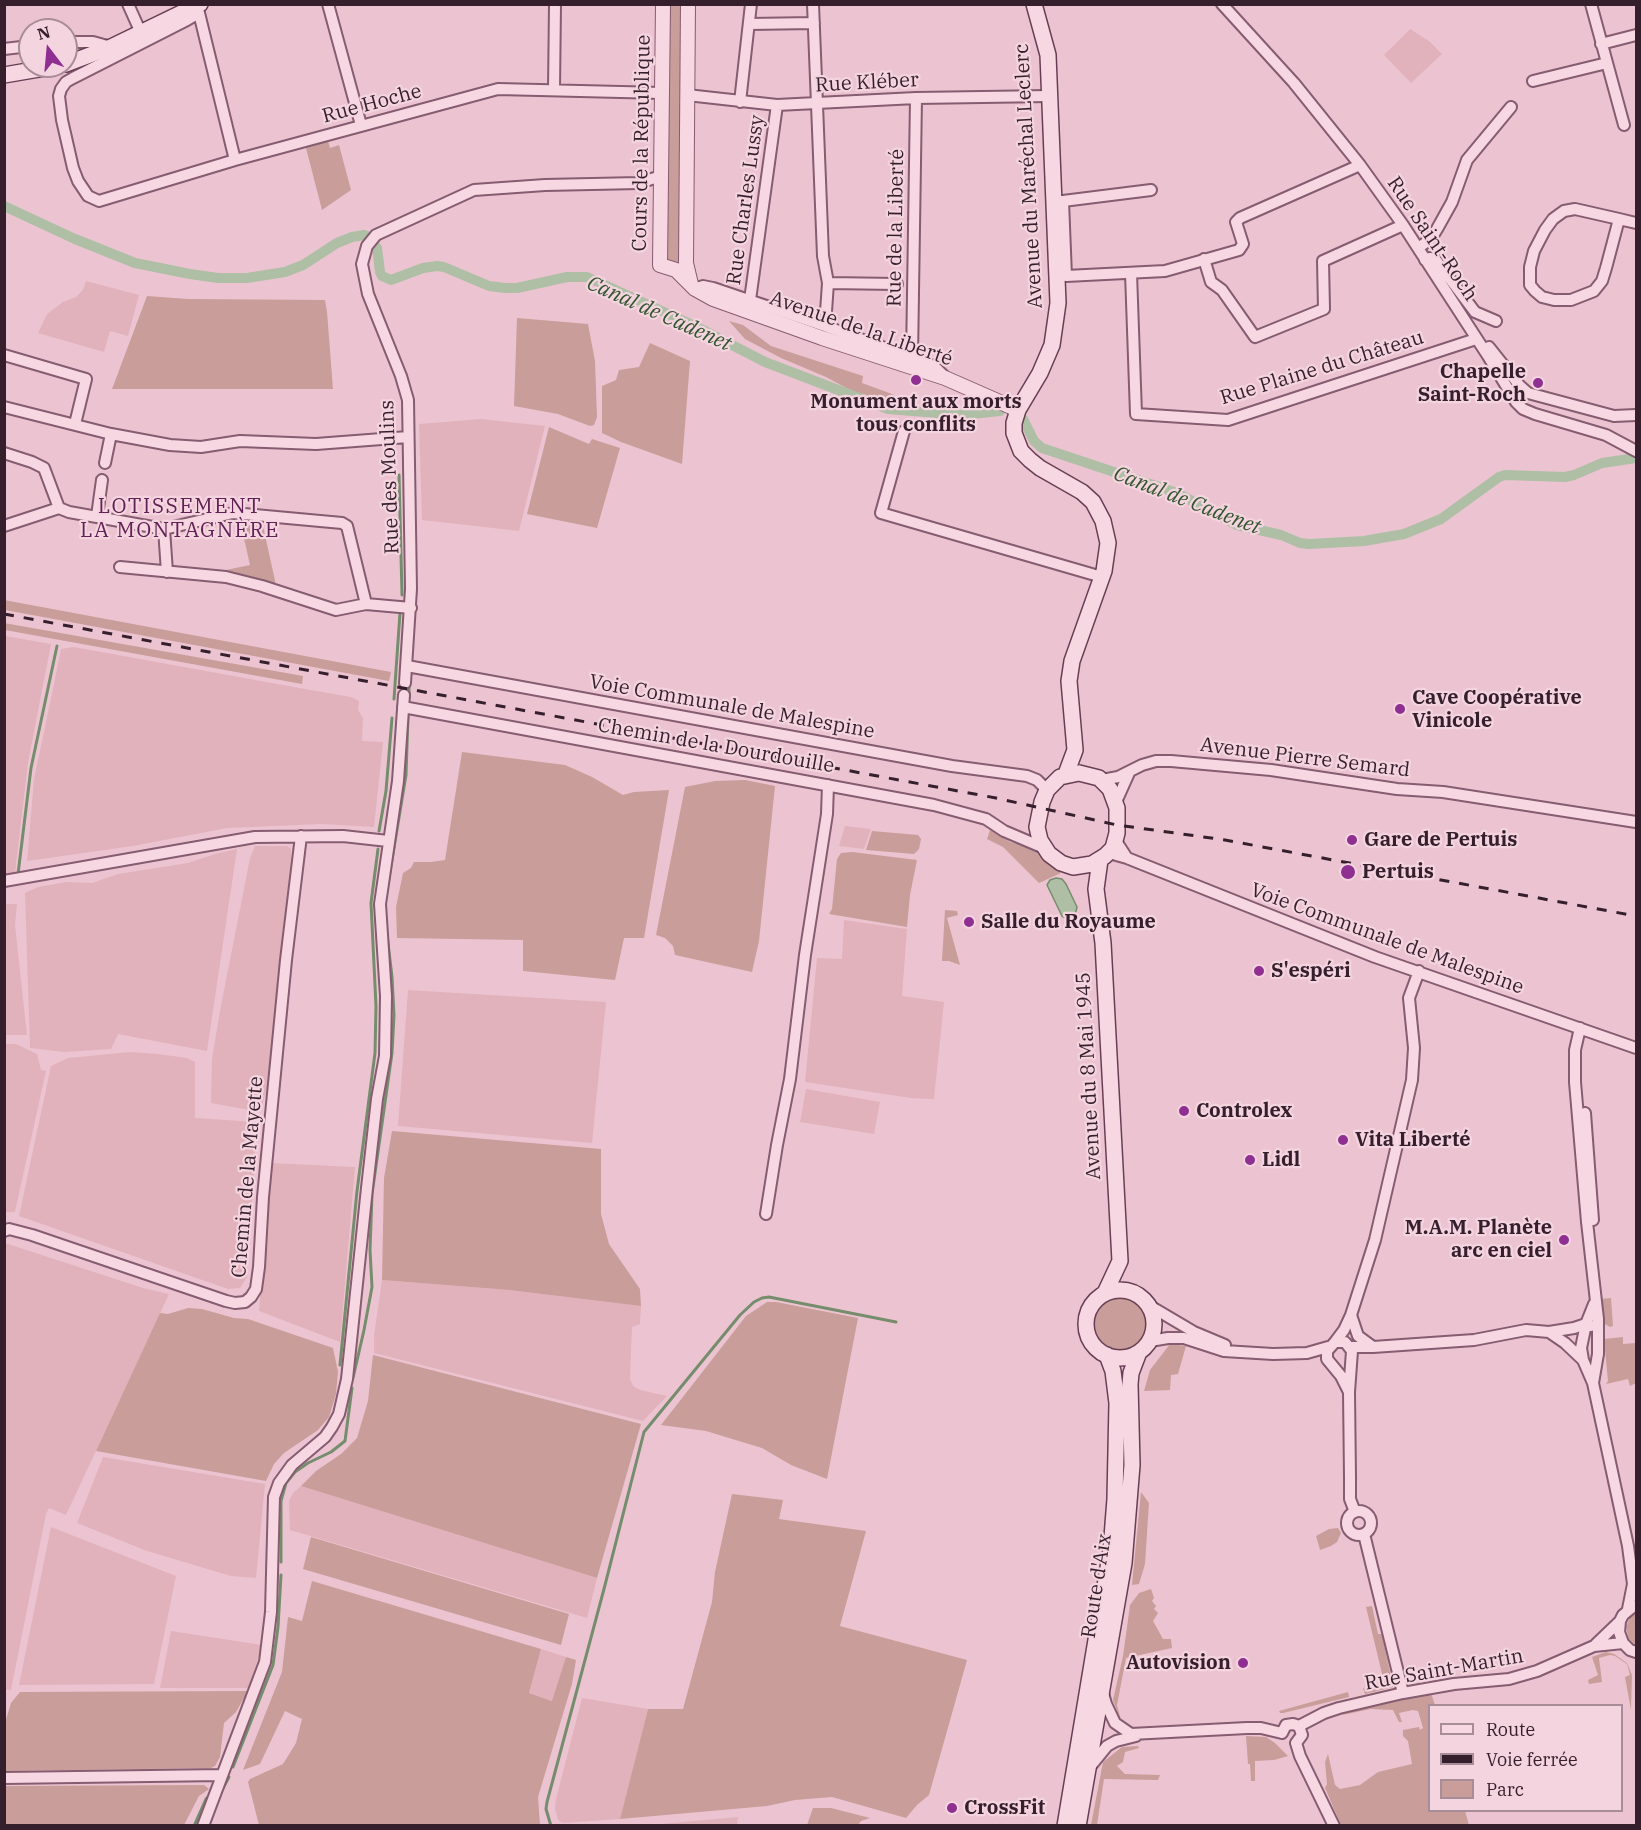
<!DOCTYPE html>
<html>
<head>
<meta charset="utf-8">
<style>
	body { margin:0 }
	#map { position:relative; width:1641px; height:1830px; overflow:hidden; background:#ecc4d1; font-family:"IBM Plex Serif",serif }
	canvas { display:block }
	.frame { position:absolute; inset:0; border:6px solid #361f2c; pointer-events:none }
	.legend { position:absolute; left:1428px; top:1704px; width:195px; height:108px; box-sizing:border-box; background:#f4d4de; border:2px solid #a88c97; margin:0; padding:8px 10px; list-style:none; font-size:18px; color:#361f2c }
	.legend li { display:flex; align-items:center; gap:12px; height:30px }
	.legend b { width:30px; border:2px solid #a88c97 }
	.north { position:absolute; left:18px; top:18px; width:60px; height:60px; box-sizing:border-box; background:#f4d4de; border:2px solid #a88c97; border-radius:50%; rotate:344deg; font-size:16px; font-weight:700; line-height:24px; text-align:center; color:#361f2c }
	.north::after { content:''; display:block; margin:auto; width:21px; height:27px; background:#8e2f91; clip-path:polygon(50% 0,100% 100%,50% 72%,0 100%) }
</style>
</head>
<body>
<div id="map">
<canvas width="1641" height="1830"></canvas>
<div class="frame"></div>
<ul class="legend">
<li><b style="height:8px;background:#f7d7e2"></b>Route</li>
<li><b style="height:8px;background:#361f2c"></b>Voie ferrée</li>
<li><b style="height:16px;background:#c99d99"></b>Parc</li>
</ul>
<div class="north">N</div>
</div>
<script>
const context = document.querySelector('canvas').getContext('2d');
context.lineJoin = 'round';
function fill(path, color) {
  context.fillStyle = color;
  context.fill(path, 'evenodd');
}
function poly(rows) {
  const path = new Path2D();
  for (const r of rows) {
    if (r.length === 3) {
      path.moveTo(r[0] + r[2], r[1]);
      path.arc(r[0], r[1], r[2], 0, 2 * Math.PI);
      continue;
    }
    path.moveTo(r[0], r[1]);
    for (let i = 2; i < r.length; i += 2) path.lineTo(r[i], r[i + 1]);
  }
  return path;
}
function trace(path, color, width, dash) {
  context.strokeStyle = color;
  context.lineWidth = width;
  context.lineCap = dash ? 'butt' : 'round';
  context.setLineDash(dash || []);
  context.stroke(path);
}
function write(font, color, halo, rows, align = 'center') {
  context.font = font + ' "IBM Plex Serif",serif';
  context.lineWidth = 4.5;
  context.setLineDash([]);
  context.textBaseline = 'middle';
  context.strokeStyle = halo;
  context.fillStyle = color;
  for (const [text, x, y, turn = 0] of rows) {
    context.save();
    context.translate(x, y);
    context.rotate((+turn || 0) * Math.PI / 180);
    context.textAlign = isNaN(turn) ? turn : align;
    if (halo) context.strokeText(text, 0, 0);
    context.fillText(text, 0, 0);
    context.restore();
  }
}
fill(poly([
	[1410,29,1429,41,1442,54,1411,83,1384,55],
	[86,281,139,295,128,336,110,331,104,352,38,333,47,314,63,302,76,297,83,290],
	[481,419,545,426,519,531,422,520,419,424],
	[5,636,51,644,28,763,15,873,5,875],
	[74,647,305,689,351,697,359,701,358,710,363,718,362,741,383,742,374,827,322,824,227,828,133,846,27,861,34,779,54,684,61,649],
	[845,826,871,829,864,849,839,846],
	[255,846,287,846,291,849,291,859,267,1089,260,1112,211,1103,212,1059,220,1011,250,858],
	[237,849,207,1051,118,1034,111,1049,64,1052,30,1048,25,893,38,887,67,882,92,883,118,874,188,863,215,854],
	[5,904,17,904,15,925,27,1035,5,1035],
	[844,920,907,929,902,996,944,1002,934,1099,911,1098,805,1082,817,958,842,959],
	[408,990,606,1002,592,1143,398,1126],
	[5,1044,16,1044,37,1054,41,1070,46,1071,15,1212,5,1212],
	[130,1052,158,1054,187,1058,195,1062,195,1118,257,1122,247,1277,240,1288,228,1289,19,1216,51,1066,68,1058],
	[806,1089,880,1102,874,1134,800,1122],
	[270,1163,355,1167,340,1342,259,1311],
	[5,1243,143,1288,169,1294,66,1515,49,1508,46,1514,11,1690,5,1689],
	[382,1280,509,1290,641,1306,640,1324,632,1327,630,1379,633,1386,640,1390,667,1396,643,1421,374,1353,374,1336],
	[103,1457,265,1484,256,1578,231,1576,147,1551,77,1523],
	[301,1486,597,1578,587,1618,290,1530,289,1501,293,1493],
	[51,1527,176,1576,154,1684,19,1685],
	[171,1631,262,1645,249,1688,160,1688],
	[541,1649,566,1657,553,1701,529,1693],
	[582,1698,648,1709,620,1819,563,1823,558,1820,555,1809,556,1799],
	[738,1817,737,1825,650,1825]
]), '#e1b2bb');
fill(poly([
	[665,5,685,5,685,260,679,266,667,265,663,237],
	[328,141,330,148,339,145,351,190,322,210,306,148],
	[147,296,188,299,325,300,327,312,333,389,112,389],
	[517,318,588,324,595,361,597,417,594,425,590,426,558,414,514,406],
	[729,321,743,325,771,346,863,376,862,383,892,394,903,400,904,406,892,405,854,392,826,377,781,358,745,339],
	[650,343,690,361,682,464,621,442,602,433,602,386,616,380,619,370,639,367],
	[549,427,589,444,592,439,620,448,597,528,527,514],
	[241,525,263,526,276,585,226,570,250,565],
	[4,600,391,672,389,681,5,610],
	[4,623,303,676,302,684,5,630],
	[462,752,565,765,592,777,623,795,634,792,669,790,644,938,624,938,615,980,523,971,523,940,397,938,396,907,403,873,411,868,414,862,431,862,445,860],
	[745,780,775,786,759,941,752,972,675,955,673,946,665,938,656,935,685,787,715,781],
	[990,830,1010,842,1030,847,1061,873,1039,883,1003,847,987,839],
	[872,831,918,835,921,839,919,849,914,854,866,850],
	[852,852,917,860,910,895,907,927,829,914,832,909,837,859,841,853],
	[945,910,957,911,958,915,947,918,960,965,949,961,942,961],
	[392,1131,601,1149,601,1214,609,1244,640,1289,641,1306,509,1290,382,1280,384,1178],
	[1120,1324,28],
	[1611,1298,1613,1326,1610,1327,1603,1323,1601,1299],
	[767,1302,776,1302,858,1318,827,1479,791,1465,762,1448,706,1431,661,1425,746,1316],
	[188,1308,202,1309,234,1318,248,1319,333,1348,338,1372,336,1394,329,1417,318,1430,284,1453,274,1464,266,1481,96,1451,160,1313,168,1314],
	[1623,1337,1623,1344,1636,1343,1636,1383,1630,1386,1628,1379,1606,1384,1608,1381,1604,1339],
	[1170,1344,1186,1346,1178,1374,1171,1375,1170,1390,1144,1391,1150,1370],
	[373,1355,641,1424,597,1578,301,1486,316,1471,341,1454,357,1438,368,1401],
	[1141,1492,1149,1503,1145,1564,1139,1584,1132,1585],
	[732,1494,783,1500,779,1519,866,1531,840,1626,967,1660,929,1795,917,1805,906,1818,832,1797,795,1800,767,1806,620,1819,648,1709,683,1709,712,1602,715,1572],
	[1338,1528,1341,1533,1337,1542,1331,1546,1320,1550,1316,1536,1329,1529],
	[311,1537,569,1614,561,1645,303,1569],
	[312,1581,541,1649,529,1693,552,1701,566,1657,576,1660,572,1684,538,1797,540,1825,259,1825,248,1782,250,1779,283,1764,296,1743,302,1719,285,1711,260,1764,243,1770,282,1672,288,1617,302,1621],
	[1151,1589,1154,1598,1152,1601,1156,1606,1154,1609,1158,1613,1153,1621,1163,1639,1171,1639,1172,1648,1126,1658,1117,1705,1121,1721,1113,1700,1123,1656,1130,1605,1139,1593],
	[1372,1606,1378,1634,1382,1634,1393,1687,1365,1694,1363,1688,1384,1682,1366,1607],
	[1636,1611,1636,1645,1629,1639,1626,1627,1631,1615],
	[1606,1652,1614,1654,1627,1663,1632,1675,1631,1710,1625,1677,1630,1675,1627,1664,1615,1656,1610,1655,1599,1658,1602,1682,1589,1684,1588,1680,1598,1675,1592,1657],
	[248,1691,236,1712,224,1723,220,1757,215,1766,211,1768,5,1771,5,1723,11,1703,20,1692],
	[1348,1692,1349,1697,1283,1713,1280,1713,1279,1711],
	[1429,1692,1432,1696,1435,1705,1430,1706,1430,1810,1465,1811,1469,1825,1341,1825,1325,1788,1327,1784,1325,1762,1328,1754,1335,1785,1340,1789,1360,1785,1378,1772,1412,1764,1408,1741,1403,1736,1403,1730,1419,1727,1420,1730,1423,1728,1418,1711,1413,1710,1399,1713,1402,1722,1399,1722,1393,1710,1371,1709,1342,1715,1341,1713],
	[1246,1736,1266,1737,1275,1743,1288,1756,1274,1760,1255,1761,1255,1781,1251,1781,1250,1764,1248,1764],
	[1138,1746,1139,1748,1125,1752,1123,1762,1117,1766,1125,1774,1160,1775,1158,1780,1104,1779,1097,1825,1091,1825,1103,1762,1122,1747],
	[204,1785,209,1789,199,1796,184,1825,5,1825,5,1786],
	[813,1808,831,1808,870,1818,861,1821,858,1825,807,1825]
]), '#c99d99');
const water = poly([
	[1056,878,1062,879,1066,884,1077,907,1075,915,1067,919,1062,916,1047,885,1050,880,1056,878]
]);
fill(water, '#aebfa6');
trace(water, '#768d6d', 1.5);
trace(poly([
	[399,475,402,595],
	[409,698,409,684],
	[394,699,400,613],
	[379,831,386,791,392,718],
	[18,874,31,768,57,646],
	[388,884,406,775,408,716],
	[340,1365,357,1191,375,1053,376,1006,371,903,378,849],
	[353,1378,364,1330,372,1287,370,1250,372,1194,392,1053,394,1015,392,977,387,935],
	[281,1562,281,1501,286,1483,295,1472,308,1463,331,1452,345,1441,352,1388],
	[233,1767,273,1665,278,1627,281,1575],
	[222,1790,229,1777],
	[194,1826,206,1799,209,1796],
	[551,1826,546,1809,547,1802,604,1589,644,1432,740,1315,754,1302,762,1298,769,1297,896,1322]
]), '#768d6d', 3);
trace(poly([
	[4,206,75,239,135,263,190,274,218,278,247,278,285,272,303,265,337,243,352,237,364,235,367,236,377,248,380,272,382,276,391,280,423,268,437,266,444,267,489,286,505,288,517,288,567,277,587,277,697,327,765,362,888,409,962,415,1000,411],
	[1023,419,1034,441,1042,448,1177,493,1237,525,1281,535,1300,543,1309,544,1364,541,1404,534,1441,519,1499,477,1505,475,1565,477,1574,475,1602,463,1636,458]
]), '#aebfa6', 10);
const minor = poly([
	[128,4,141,33],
	[328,4,361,125],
	[813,4,823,256,828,283,825,326],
	[1222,4,1294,83,1360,165,1403,225,1488,356,1516,402,1523,409,1535,414,1606,435,1636,451],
	[1591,4,1624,125],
	[196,7,199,13,187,20,73,78,66,82,61,89,59,96,62,120,73,168,78,181,88,196,99,201,235,160,498,89,662,93],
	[199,13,235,160],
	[749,24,814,23],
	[66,42,93,42,111,47],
	[1601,44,1636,35],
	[4,49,30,46],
	[1533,81,1607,63],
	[554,90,555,4],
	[687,95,777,105,916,98,1049,96],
	[740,102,751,4],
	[1054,201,1063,201,1066,276,1165,271,1239,250,1243,244,1236,222,1240,218,1360,165],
	[1063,201,1151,190],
	[1619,219,1606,268,1602,281,1594,291,1571,300,1554,300,1542,297,1535,291,1530,285,1530,267,1534,251,1545,230,1553,219,1564,211,1575,209,1619,219,1636,223],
	[1418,248,1431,239,1437,229,1452,202,1467,160,1511,107],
	[1204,259,1211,282,1222,290,1255,337,1324,309,1323,261,1403,225],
	[1425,260,1430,258,1435,259,1475,312,1496,321],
	[1131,273,1136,414,1228,420,1476,339],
	[828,283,897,284],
	[695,289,703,286,713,288,825,326,934,366,945,377],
	[750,300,777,105],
	[1489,347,1520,386,1528,393,1614,416,1636,415],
	[4,355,86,379,75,424],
	[912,358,916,98],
	[4,407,111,434,170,445,201,447,240,441,316,444,408,437],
	[904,431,881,513,1102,577],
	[4,453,32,462,44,468,59,508],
	[105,463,111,434],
	[97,516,102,480],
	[4,526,59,508,69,512,164,529,233,513,342,523,347,526,366,604],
	[164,529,167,572],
	[120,567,226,577,262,586,336,610,366,604,411,608],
	[407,666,952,766,1027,776,1037,780,1047,790],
	[405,683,411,589,408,400,401,376,368,294,362,264,367,246,376,235,474,190,545,185,639,183,661,176],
	[403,707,934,805,986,819,1004,831,1044,848],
	[1102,780,1118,777,1142,765,1156,761,1171,761,1271,770,1397,789,1443,792,1636,822],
	[1116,802,1129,773],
	[1109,853,1127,858,1116,841],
	[1127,858,1375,957,1636,1048],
	[4,881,255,837,343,836,388,841],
	[1580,1028,1575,1050,1575,1082,1587,1222,1598,1319,1598,1354,1593,1383],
	[1585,1113,1593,1220],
	[766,1214,777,1145,790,1079,805,955,827,814,828,785],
	[4,1231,9,1229,32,1235,226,1301,235,1303,245,1302,251,1297,256,1289,259,1267,263,1197,286,960,301,836],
	[1594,1304,1586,1324,1581,1348,1583,1360,1593,1383,1628,1546,1633,1584,1628,1609],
	[1150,1306,1194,1332,1225,1345],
	[1351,1315,1358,1336,1373,1347],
	[1549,1332,1565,1343,1583,1360],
	[1150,1341,1168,1338,1184,1338,1224,1351,1273,1354,1307,1353,1328,1347],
	[1335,1342,1344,1330,1351,1315,1375,1240,1412,1080,1414,1048,1409,998,1419,971],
	[1350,1347,1373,1347,1474,1340,1526,1330,1549,1332,1574,1328,1586,1324,1591,1326],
	[1349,1392,1341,1376,1327,1359,1327,1351,1335,1342,1345,1342,1352,1351,1349,1392,1350,1477,1350,1499,1355,1512],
	[1359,1523,12],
	[1364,1534,1403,1693],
	[1634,1606,1623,1615,1620,1621,1619,1632,1623,1643,1630,1650,1636,1652],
	[1596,1644,1620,1621],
	[1103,1693,1106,1704,1115,1723,1131,1734,1247,1728,1261,1728,1282,1733],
	[1299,1726,1324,1713,1339,1708,1403,1693,1454,1684,1509,1679,1537,1671,1594,1646,1623,1643],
	[1282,1733,1286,1725,1293,1724,1299,1726,1302,1735,1296,1743],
	[1296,1743,1300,1756,1334,1826],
	[1089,1768,1107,1746,1116,1741,1136,1736],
	[4,1778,222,1775],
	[203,1826,265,1662,271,1612,274,1497,279,1483,292,1465,325,1437,332,1427,339,1414,347,1379,367,1188,377,1099,385,1056,386,996,380,904,398,781,404,695]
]);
const tertiary = poly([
	[663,4,660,265,676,270,695,289,713,299,822,338,945,378,1018,410],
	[688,4,686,263,691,284]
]);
const secondary = poly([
	[1034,4,1048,55,1058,303,1052,345,1040,373,1018,410,1014,423,1014,433,1021,451,1030,460,1040,468,1082,492,1093,502,1103,521,1108,543,1104,571,1072,661,1069,681,1075,750,1066,774],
	[66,64,111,47,200,4],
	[4,75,57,66],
	[1079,773,1099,778,1110,789,1117,808,1117,833,1113,848,1105,856,1092,864,1073,867,1061,863,1049,854,1040,840,1037,827,1042,802,1047,790,1060,777,1079,773],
	[1100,860,1096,889,1103,943,1120,1261,1105,1293],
	[1120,1324,34],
	[1065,1826,1111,1550,1115,1499,1117,1403,1113,1371,1107,1355],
	[1078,1826,1124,1563,1132,1465,1130,1384,1131,1373,1139,1352]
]);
trace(minor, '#855c70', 14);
trace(tertiary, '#855c70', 16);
trace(secondary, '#673f54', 18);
trace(minor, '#f7d7e2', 10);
trace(tertiary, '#f7d7e2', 14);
trace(secondary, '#f7d7e2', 15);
trace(poly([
	[4,614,996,798,1117,825,1225,840,1636,916]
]), '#361f2c', 3, [10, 10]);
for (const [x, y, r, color] of [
	[916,380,6,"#8e2f91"],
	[1538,383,6,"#8e2f91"],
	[1400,709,6,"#8e2f91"],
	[1352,840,6,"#8e2f91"],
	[1348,872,8,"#8e2f91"],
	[969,922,6,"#8e2f91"],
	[1259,971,6,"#8e2f91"],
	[1184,1111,6,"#8e2f91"],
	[1343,1140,6,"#8e2f91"],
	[1250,1160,6,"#8e2f91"],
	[1564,1240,6,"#8e2f91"],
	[1243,1663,6,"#8e2f91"],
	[952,1808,6,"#8e2f91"]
]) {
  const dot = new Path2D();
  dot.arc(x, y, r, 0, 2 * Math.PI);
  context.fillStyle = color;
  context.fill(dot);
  trace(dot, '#f4d4de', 2);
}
write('20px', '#361f2c', '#f4d4de', [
	["Rue Kléber",867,83,-3],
	["Rue Hoche",372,104,-15],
	["Cours de la République",642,143,-89],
	["Avenue du Maréchal Leclerc",1029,176,-93],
	["Rue Charles Lussy",746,200,-82],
	["Rue de la Liberté",896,228,-89],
	["Rue Saint-Roch",1432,239,56],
	["Avenue de la Liberté",861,329,19],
	["Rue Plaine du Château",1322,368,-17],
	["Rue des Moulins",390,477,-92],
	["Voie Communale de Malespine",732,707,10],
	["Chemin de la Dourdouille",716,746,10],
	["Avenue Pierre Semard",1305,758,7],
	["Voie Communale de Malespine",1387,939,20],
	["Avenue du 8 Mai 1945",1089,1076,-93],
	["Chemin de la Mayette",248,1177,-85],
	["Route d'Aix",1097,1586,-81],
	["Rue Saint-Martin",1444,1670,-10]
]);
write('bold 20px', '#361f2c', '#f4d4de', [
	["Chapelle",1526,372,"right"],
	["Saint-Roch",1526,395,"right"],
	["Monument aux morts",916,402,"center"],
	["tous conflits",916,425,"center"],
	["Cave Coopérative",1412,698],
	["Vinicole",1412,721],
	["Gare de Pertuis",1364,840],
	["Pertuis",1362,872],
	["Salle du Royaume",981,922],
	["S'espéri",1271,971],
	["Controlex",1196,1111],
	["Vita Liberté",1355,1140],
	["Lidl",1262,1160],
	["M.A.M. Planète",1552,1228,"right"],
	["arc en ciel",1552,1251,"right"],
	["Autovision",1231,1663,"right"],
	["CrossFit",964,1808]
], 'left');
write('italic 21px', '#32552f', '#f4d4de', [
	["Canal de Cadenet",659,314,24],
	["Canal de Cadenet",1187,501,21]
]);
context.letterSpacing = '1.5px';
write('21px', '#612155', '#f4d4de', [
	["LOTISSEMENT",180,507],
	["LA MONTAGNÈRE",180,531]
]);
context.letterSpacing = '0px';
</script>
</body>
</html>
